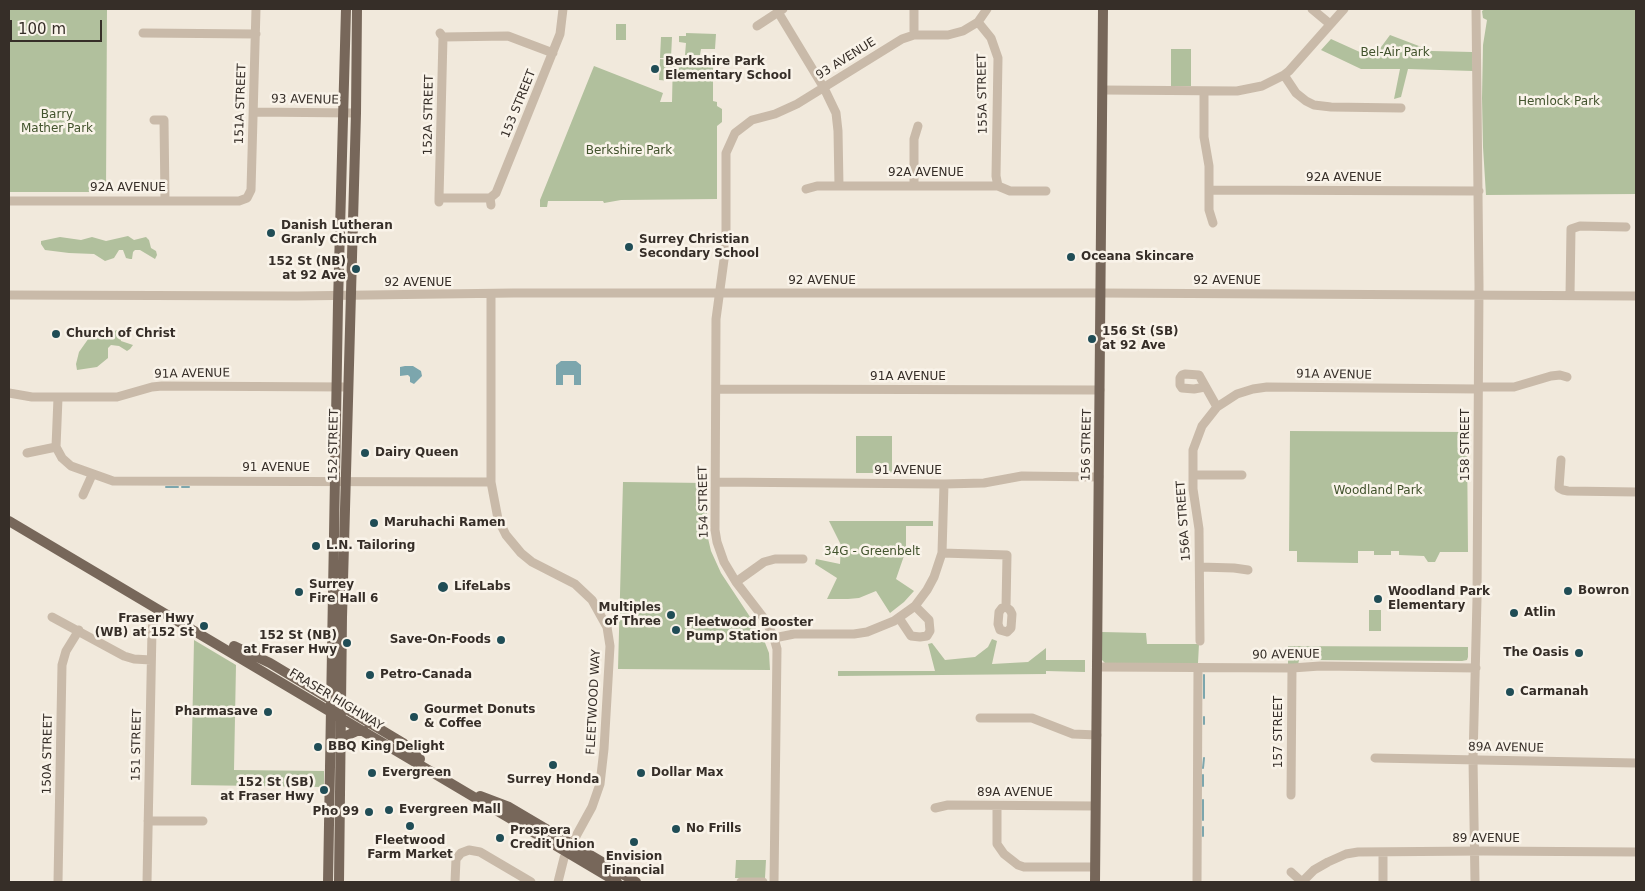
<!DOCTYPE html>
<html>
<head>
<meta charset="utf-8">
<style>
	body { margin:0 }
	#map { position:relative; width:1645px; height:891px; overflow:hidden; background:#f1e9dc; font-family:"DejaVu Sans",sans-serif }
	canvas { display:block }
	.frame { position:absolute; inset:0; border:10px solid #362e28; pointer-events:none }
	.scale { position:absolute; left:10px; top:20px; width:92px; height:22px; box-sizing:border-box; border:2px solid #362e28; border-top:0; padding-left:6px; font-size:15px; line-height:18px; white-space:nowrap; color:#362e28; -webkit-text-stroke:4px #f9f3e9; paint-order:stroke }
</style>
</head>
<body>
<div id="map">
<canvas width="1645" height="891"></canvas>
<div class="frame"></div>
<div class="scale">100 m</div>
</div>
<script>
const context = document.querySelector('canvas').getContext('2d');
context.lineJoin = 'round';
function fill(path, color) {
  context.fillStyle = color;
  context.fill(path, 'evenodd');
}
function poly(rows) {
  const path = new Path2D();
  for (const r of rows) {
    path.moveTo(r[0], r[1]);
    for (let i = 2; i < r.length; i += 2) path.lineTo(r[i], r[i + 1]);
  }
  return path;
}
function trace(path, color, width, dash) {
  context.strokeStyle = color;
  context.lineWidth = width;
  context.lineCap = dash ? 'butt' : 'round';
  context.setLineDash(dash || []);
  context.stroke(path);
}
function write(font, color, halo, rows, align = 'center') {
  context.font = font + ' "DejaVu Sans",sans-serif';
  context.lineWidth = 5;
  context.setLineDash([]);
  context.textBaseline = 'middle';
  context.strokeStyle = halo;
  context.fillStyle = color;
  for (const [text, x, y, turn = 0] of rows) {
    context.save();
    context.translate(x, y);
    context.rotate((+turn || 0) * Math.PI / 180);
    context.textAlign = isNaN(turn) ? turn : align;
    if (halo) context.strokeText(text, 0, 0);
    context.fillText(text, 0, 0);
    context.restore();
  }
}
fill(poly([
	[9,9,107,9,106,192,9,192],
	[1485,9,1636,9,1636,194,1486,195,1483,147,1482,98,1483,45,1487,20,1483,18,1482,11],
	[616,24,626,24,626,40,616,40],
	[686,33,716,34,715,49,701,49,700,55,685,55,686,43,679,42,679,36,686,36],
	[1390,35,1432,51,1472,52,1473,71,1408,69,1401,97,1394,99,1400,69,1361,69,1321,50,1331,39,1373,58],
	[661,37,672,37,671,58,660,58],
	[1171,49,1191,49,1191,86,1171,86],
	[673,58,713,58,713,101,717,102,717,106,722,109,722,122,717,126,717,199,621,200,604,203,603,201,548,201,547,207,540,207,540,200,594,66,663,93,660,102,672,102],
	[660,59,672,60,671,81,659,80],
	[128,236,134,240,146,237,149,240,151,248,156,251,157,255,155,259,140,250,135,250,133,252,132,259,130,259,126,258,123,250,119,250,114,258,105,261,94,254,69,253,45,250,41,244,41,241,60,237,81,240,92,237,106,241],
	[117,330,119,332,121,341,133,345,130,349,127,351,119,346,111,345,108,348,108,358,97,367,77,370,76,364,79,352,91,335,96,332,111,332],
	[1290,431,1467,432,1469,436,1467,440,1468,552,1440,552,1435,562,1428,562,1424,556,1399,555,1399,551,1391,551,1391,555,1374,555,1374,551,1358,551,1358,563,1297,562,1297,551,1289,551],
	[856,436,892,436,892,473,856,473],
	[623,482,707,483,707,534,711,551,721,573,762,635,769,653,770,670,618,669],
	[829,521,933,521,933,526,906,526,906,550,896,579,914,591,904,602,890,613,876,591,859,598,848,599,827,599,837,578,815,564,816,559,840,564,841,545],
	[1369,610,1381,610,1381,631,1369,631],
	[1102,632,1146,633,1147,644,1199,644,1198,663,1194,665,1106,664,1102,660],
	[992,639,997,641,992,664,1028,662,1046,648,1046,660,1085,660,1085,672,1046,671,1046,674,838,676,838,671,935,671,928,644,932,643,945,660,975,657,988,647],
	[194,640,236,665,234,770,324,771,324,787,191,785],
	[1288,646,1468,647,1468,657,1467,660,1462,661,1299,660,1298,665,1288,665],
	[736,860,766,860,765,878,735,878]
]), '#b1c09d');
fill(poly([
	[561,361,576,361,581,365,581,385,574,385,574,375,563,375,563,385,556,385,556,365],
	[405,366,413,366,421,371,422,376,414,384,410,382,410,377,408,375,400,376,400,367]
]), '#7ca6ad');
trace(poly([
	[166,487,178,487],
	[182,487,189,487],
	[1204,698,1204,675],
	[1204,717,1204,724],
	[1203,768,1204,758],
	[1203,786,1203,775],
	[1203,820,1203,800],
	[1203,836,1203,827]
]), '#7ca6ad', 2);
trace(poly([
	[1312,9,1330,24],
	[778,12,824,88,836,113,838,131,839,186],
	[978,22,991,38,998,58,996,176,998,186],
	[757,26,783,9],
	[143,33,256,34],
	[914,35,914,9],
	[443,37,508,36,553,53],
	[1284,75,1296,93,1306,101,1314,105,1331,107,1401,108],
	[1103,90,1237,91,1262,86,1284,75,1289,71,1344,9],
	[1204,91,1204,137,1209,166,1209,210,1213,223],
	[254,112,356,113],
	[154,120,164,120,165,201],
	[914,186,914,139,918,126],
	[806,189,817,186,998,186,1010,191,1046,191],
	[1210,190,1479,191],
	[439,198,443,37,440,33],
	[9,201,239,201,247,198,251,190,256,9],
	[439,202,439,198,490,198],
	[491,205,490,198,496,193,560,34,563,9],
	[9,295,297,296,513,293,1101,293,1636,296],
	[491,295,491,482,498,519,506,535,521,553,532,562,575,584,592,600,607,627,610,646,604,749,600,784,592,807,564,858,558,882],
	[1570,295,1571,229,1580,226,1626,227],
	[1205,387,1194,389,1182,388,1180,385,1180,378,1182,375,1185,374,1199,375,1217,407],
	[1479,387,1514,387,1551,376,1560,375,1567,377],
	[716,389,1100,390],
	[9,393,32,397,117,397,152,387,162,386,347,387],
	[58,398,56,447,62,458,71,466,113,481,491,482],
	[27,453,56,447],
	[1561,460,1559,488,1563,490,1568,491,1636,492],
	[1193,475,1242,475],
	[716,482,944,484,984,483,1022,476,1099,477],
	[83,495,92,475],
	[942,553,1007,555,1006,607],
	[1200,567,1234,568,1248,570],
	[736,582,764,562,775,559,803,559],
	[1006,607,1010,610,1012,614,1011,628,1007,632,1000,630,998,624,999,612,1002,608,1006,607],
	[52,617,124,656,134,659,151,660],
	[899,618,911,636,920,637,927,636,930,631,929,620,915,606],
	[774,638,794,634,854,634,867,632,894,621,915,606,927,590,934,577,942,553,944,484],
	[1200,641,1199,529,1193,489,1193,450,1202,426,1217,407,1237,394,1253,389,1267,387,1478,389],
	[1097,667,1292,668,1320,666,1476,668],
	[980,718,1032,718,1073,734,1097,735],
	[1375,758,1636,763],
	[1291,795,1292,668],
	[997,806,997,844,1004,854,1018,865,1024,867,1095,867],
	[935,808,948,805,1095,806],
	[148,821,203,821],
	[1291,872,1302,882],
	[58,882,62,665,66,651,79,630],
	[147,882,152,630,153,623,161,611],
	[455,882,456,859,461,853,469,850,480,852,531,882],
	[741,882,763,882],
	[774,882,777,649,774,638,766,621,736,582,724,562,717,542,715,530,716,319,726,245,726,153,735,133,752,120,775,114,797,104,902,39,914,35,948,35,963,31,978,22,987,9],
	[1197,882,1198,668],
	[1302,882,1314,870,1328,862,1346,854,1358,852,1483,851,1636,852],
	[1383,882,1383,852],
	[1475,882,1473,759,1477,599,1479,286,1476,9]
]), '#c9baa9', 9);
trace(poly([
	[9,521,617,882],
	[234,646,270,663,403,743,420,759],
	[340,747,348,735,357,731,364,731],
	[480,796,509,807,636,882],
	[328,882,338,303,346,9],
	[339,882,342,617,356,113,357,9],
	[1095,882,1103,9]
]), '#77675a', 10);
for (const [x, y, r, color] of [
	[655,69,5,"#204d56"],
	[271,233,5,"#204d56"],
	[629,247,5,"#204d56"],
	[1071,257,5,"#204d56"],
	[356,269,5,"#204d56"],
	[56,334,5,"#204d56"],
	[1092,339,5,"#204d56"],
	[365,453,5,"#204d56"],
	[374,523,5,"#204d56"],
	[316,546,5,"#204d56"],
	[443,587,6,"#204d56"],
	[1568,591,5,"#204d56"],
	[299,592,5,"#204d56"],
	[1378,599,5,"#204d56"],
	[1514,613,5,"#204d56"],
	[671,615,5,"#204d56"],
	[204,626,5,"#204d56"],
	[676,630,5,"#204d56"],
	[501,640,5,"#204d56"],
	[347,643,5,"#204d56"],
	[1579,653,5,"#204d56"],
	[370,675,5,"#204d56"],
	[1510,692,5,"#204d56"],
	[268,712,5,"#204d56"],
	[414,717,5,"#204d56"],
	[318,747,5,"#204d56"],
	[553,765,5,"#204d56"],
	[372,773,5,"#204d56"],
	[641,773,5,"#204d56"],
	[324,790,5,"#204d56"],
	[389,810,5,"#204d56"],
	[369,812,5,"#204d56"],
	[410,826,5,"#204d56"],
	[676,829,5,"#204d56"],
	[500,838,5,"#204d56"],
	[634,842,5,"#204d56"]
]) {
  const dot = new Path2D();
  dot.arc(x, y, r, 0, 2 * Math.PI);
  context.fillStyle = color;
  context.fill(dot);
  trace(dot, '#f9f3e9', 2);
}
write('12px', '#42532d', '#f9f3e9', [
	["Bel-Air Park",1395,53],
	["Hemlock Park",1559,102],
	["Barry",57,115],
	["Mather Park",57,129],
	["Berkshire Park",629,151],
	["Woodland Park",1378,491],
	["34G - Greenbelt",872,552]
]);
write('12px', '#362e28', '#f9f3e9', [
	["93 AVENUE",846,59,-32],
	["155A STREET",983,94,-91],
	["93 AVENUE",305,100,1],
	["151A STREET",241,104,-88],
	["153 STREET",519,104,-68],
	["152A STREET",429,115,-89],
	["92A AVENUE",926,173],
	["92A AVENUE",1344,178],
	["92A AVENUE",128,188],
	["92 AVENUE",822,281],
	["92 AVENUE",1227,281],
	["92 AVENUE",418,283],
	["91A AVENUE",192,374,-1],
	["91A AVENUE",1334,375,1],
	["91A AVENUE",908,377],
	["152 STREET",334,445,-89],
	["156 STREET",1087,445,-89],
	["158 STREET",1466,445,-90],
	["91 AVENUE",276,468],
	["91 AVENUE",908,471],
	["154 STREET",704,502,-91],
	["156A STREET",1184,521,-94],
	["90 AVENUE",1286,655,-1],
	["FRASER HIGHWAY",336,700,31],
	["FLEETWOOD WAY",594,702,-87],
	["157 STREET",1279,732,-90],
	["151 STREET",137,745,-89],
	["89A AVENUE",1506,748,1],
	["150A STREET",48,754,-89],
	["89A AVENUE",1015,793],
	["89 AVENUE",1486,839]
]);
write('bold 12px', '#362e28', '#f9f3e9', [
	["Berkshire Park",665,62],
	["Elementary School",665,76],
	["Danish Lutheran",281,226],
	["Granly Church",281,240],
	["Surrey Christian",639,240],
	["Secondary School",639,254],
	["Oceana Skincare",1081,257],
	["152 St (NB)",346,262,"right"],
	["at 92 Ave",346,276,"right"],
	["156 St (SB)",1102,332],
	["at 92 Ave",1102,346],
	["Church of Christ",66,334],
	["Dairy Queen",375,453],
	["Maruhachi Ramen",384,523],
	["L.N. Tailoring",326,546],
	["Surrey",309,585],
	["Fire Hall 6",309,599],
	["LifeLabs",454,587],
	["Bowron",1578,591],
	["Woodland Park",1388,592],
	["Elementary",1388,606],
	["Multiples",661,608,"right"],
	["of Three",661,622,"right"],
	["Atlin",1524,613],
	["Fraser Hwy",194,619,"right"],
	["(WB) at 152 St",194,633,"right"],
	["Fleetwood Booster",686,623],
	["Pump Station",686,637],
	["152 St (NB)",337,636,"right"],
	["at Fraser Hwy",337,650,"right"],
	["Save-On-Foods",491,640,"right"],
	["The Oasis",1569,653,"right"],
	["Petro-Canada",380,675],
	["Carmanah",1520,692],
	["Gourmet Donuts",424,710],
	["& Coffee",424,724],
	["Pharmasave",258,712,"right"],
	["BBQ King Delight",328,747],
	["Evergreen",382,773],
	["Dollar Max",651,773],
	["Surrey Honda",553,780,"center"],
	["152 St (SB)",314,783,"right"],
	["at Fraser Hwy",314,797,"right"],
	["Evergreen Mall",399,810],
	["Pho 99",359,812,"right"],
	["No Frills",686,829],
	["Prospera",510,831],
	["Credit Union",510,845],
	["Fleetwood",410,841,"center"],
	["Farm Market",410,855,"center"],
	["Envision",634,857,"center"],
	["Financial",634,871,"center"]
], 'left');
</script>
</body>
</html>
